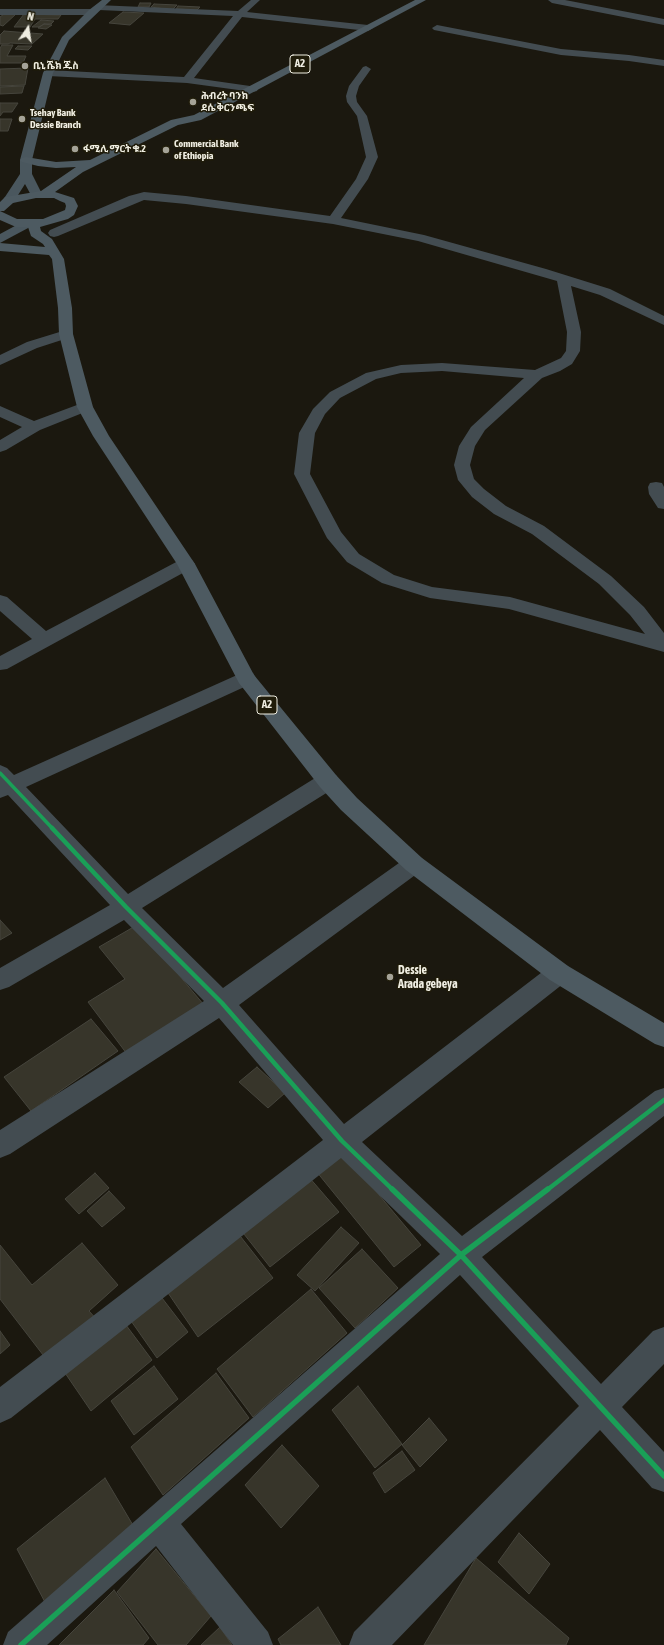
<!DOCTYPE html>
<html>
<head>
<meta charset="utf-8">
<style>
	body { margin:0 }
	#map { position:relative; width:664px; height:1645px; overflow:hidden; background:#1b180f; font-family:"Asap Condensed",sans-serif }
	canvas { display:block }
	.north { position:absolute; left:8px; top:8px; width:40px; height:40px; -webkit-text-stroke:3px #201c0a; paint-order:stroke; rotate:13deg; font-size:11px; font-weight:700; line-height:16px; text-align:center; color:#f0eee2 }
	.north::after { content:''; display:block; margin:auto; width:14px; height:18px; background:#f0eee2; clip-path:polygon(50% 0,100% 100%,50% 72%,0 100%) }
</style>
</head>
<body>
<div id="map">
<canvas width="664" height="1645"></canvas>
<div class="north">N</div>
</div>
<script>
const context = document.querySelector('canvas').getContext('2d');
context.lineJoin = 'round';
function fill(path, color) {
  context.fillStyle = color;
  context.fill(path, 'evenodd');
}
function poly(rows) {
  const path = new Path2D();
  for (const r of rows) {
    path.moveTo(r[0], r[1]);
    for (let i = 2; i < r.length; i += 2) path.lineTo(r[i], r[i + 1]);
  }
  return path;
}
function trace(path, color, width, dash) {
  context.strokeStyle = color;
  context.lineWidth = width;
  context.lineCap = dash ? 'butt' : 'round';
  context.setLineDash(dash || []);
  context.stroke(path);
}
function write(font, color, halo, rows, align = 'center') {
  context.font = font + ' "Asap Condensed","Noto Sans Ethiopic",sans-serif';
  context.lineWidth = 3;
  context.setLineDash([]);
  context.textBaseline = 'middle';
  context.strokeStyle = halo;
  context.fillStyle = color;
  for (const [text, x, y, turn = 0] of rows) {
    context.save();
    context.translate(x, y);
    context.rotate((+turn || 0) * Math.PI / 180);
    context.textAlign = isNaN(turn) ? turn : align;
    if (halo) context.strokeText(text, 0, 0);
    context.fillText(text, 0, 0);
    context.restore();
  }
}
const building = poly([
	[140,3,151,3,149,7,138,7,140,3],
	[154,4,177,5,172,10,151,7,154,4],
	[178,6,200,7,197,10,176,9,178,6],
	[123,12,144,13,130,25,109,23,123,12],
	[4,14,16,14,3,26,0,25,0,17,4,14],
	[24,14,61,15,58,19,35,19,30,27,14,27,24,14],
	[41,20,54,21,51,24,44,24,39,27,32,27,41,20],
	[44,24,52,25,46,29,38,28,44,24],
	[4,31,43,34,32,44,10,43,8,44,0,44,0,35,4,31],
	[2,45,13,45,7,56,26,56,23,63,0,63,0,48,2,45],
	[18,46,32,46,28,50,15,49,18,46],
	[28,68,25,85,0,86,0,69,28,68],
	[24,86,22,93,0,94,0,87,24,86],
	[0,103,18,103,12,112,3,112,0,116,0,103],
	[0,119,12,119,8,131,0,131,0,119],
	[0,920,12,933,0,940,0,920],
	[137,925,204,1005,127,1054,88,1002,125,979,99,947,137,925],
	[91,1019,118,1051,31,1111,4,1077,91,1019],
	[257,1067,285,1093,268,1108,239,1082,257,1067],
	[343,1152,421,1245,394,1267,316,1171,343,1152],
	[95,1173,109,1188,79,1214,65,1199,95,1173],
	[308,1176,339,1212,270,1267,240,1229,308,1176],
	[109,1191,125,1208,102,1227,87,1211,109,1191],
	[341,1227,359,1243,315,1291,297,1275,341,1227],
	[237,1232,273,1278,198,1337,164,1287,237,1232],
	[82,1243,118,1285,89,1311,98,1321,50,1364,0,1299,0,1245,32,1285,82,1243],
	[362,1249,398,1288,355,1328,319,1288,362,1249],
	[311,1289,347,1333,253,1417,217,1369,311,1289],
	[159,1294,188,1332,157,1358,129,1318,159,1294],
	[123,1321,152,1360,91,1411,63,1370,123,1321],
	[0,1331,10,1345,0,1354,0,1331],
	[154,1366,178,1399,134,1435,111,1401,154,1366],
	[216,1373,249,1418,163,1495,131,1447,216,1373],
	[358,1386,402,1444,375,1468,332,1410,358,1386],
	[429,1418,447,1440,420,1467,402,1445,429,1418],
	[282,1445,319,1486,281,1528,245,1485,282,1445],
	[402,1451,415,1470,385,1493,373,1473,402,1451],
	[105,1478,137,1532,47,1606,17,1549,105,1478],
	[519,1533,550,1564,529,1594,498,1562,519,1533],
	[156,1549,211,1616,186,1645,158,1645,117,1592,156,1549],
	[476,1558,569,1638,566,1645,424,1645,476,1558],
	[114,1590,149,1638,143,1645,59,1645,114,1590],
	[318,1607,341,1645,281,1645,278,1639,318,1607],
	[220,1627,232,1645,201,1645,220,1627]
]);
fill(building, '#37352a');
trace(building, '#46453d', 1);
fill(poly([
	[251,0,260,0,247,12,368,25,373,28,368,31,242,17,194,78,257,87,258,89,257,91,253,92,187,83,48,76,43,73,48,70,184,77,233,16,99,10,96,9,95,7,96,5,238,11,251,0],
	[548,0,565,0,664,19,664,25,552,3,548,0],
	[0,9,92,9,96,12,92,15,0,15,0,9],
	[437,25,561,49,629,55,664,60,664,66,629,61,561,55,434,30,432,28,437,25],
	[366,66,371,69,359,86,356,96,357,102,367,116,378,157,368,179,341,218,424,235,546,269,610,289,664,316,664,325,600,295,571,286,581,332,580,351,572,364,560,371,542,378,485,430,475,446,470,465,474,479,484,489,506,506,544,526,611,576,644,607,664,633,664,652,509,609,430,598,382,583,347,562,327,538,294,474,299,433,313,409,330,392,366,373,401,365,442,363,535,370,561,358,566,351,567,332,557,281,418,241,333,224,186,204,144,200,58,236,54,237,50,236,48,233,50,230,129,196,144,192,186,196,330,216,356,179,366,157,357,116,347,102,346,96,349,86,363,67,366,66],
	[442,371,524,378,471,427,459,446,454,465,458,480,472,497,494,514,532,534,599,584,630,615,645,634,510,597,432,587,394,575,359,554,341,532,310,474,315,433,325,414,340,398,376,379,401,373,442,371],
	[66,330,71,331,73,334,71,337,37,348,0,365,0,355,27,342,66,330],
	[85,402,90,404,93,407,90,410,40,430,6,450,0,452,0,440,22,427,0,417,0,406,34,421,85,402],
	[656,482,662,483,664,487,664,509,658,508,649,494,648,487,650,483,656,482],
	[186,559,192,560,195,564,192,568,7,669,0,670,0,656,32,639,0,611,0,595,7,597,46,631,180,560,186,559],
	[246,671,253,673,256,678,253,683,26,787,128,894,320,775,328,773,336,775,339,781,336,787,142,908,223,988,406,858,414,855,422,858,425,864,422,870,239,1005,344,1124,550,966,559,963,568,966,571,973,568,980,362,1142,462,1236,655,1091,664,1088,664,1116,482,1257,601,1384,653,1331,664,1327,664,1364,622,1407,664,1452,664,1492,652,1488,600,1430,392,1645,349,1645,354,1632,579,1406,460,1275,181,1524,268,1632,273,1645,233,1645,156,1546,47,1645,3,1645,8,1632,440,1254,341,1158,11,1418,0,1423,0,1387,323,1140,219,1018,10,1154,0,1158,0,1130,204,1001,124,920,9,987,0,990,0,968,110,905,8,795,0,798,0,765,7,768,14,775,246,671]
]), '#434c51');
fill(poly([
	[102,0,111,0,69,40,53,73,32,160,32,174,42,194,40,197,32,197,25,184,13,203,5,203,3,200,20,174,20,160,43,73,62,37,89,10,102,0],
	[26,220,30,221,32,224,30,227,0,243,0,234,26,220]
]), '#4a575e');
fill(poly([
	[415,0,426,0,201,120,178,125,83,172,55,192,74,198,78,206,74,215,68,219,40,227,41,231,52,239,64,259,72,308,73,334,93,407,109,436,195,564,254,675,336,775,357,798,422,858,568,966,664,1023,664,1047,655,1044,550,980,406,870,341,810,320,787,239,683,177,564,93,436,77,407,59,334,58,308,52,259,49,255,0,251,0,243,45,247,43,244,31,236,28,227,16,227,0,220,0,202,5,197,41,191,76,167,56,168,38,166,22,162,20,160,22,158,26,157,56,162,90,160,171,120,194,115,415,0],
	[36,198,54,198,60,201,65,203,66,206,65,210,43,219,17,219,0,211,4,211,13,203,36,198]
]), '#4d5a61');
trace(poly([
	[0,773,53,829]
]), '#1a9f57', 3.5);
trace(poly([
	[52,828,126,907,222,1003,342,1141,393,1190],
	[547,1190,664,1100]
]), '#1a9f57', 4.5);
trace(poly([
	[392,1189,461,1255,664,1476],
	[21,1645,461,1255,548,1189]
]), '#1a9f57', 5.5);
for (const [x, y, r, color] of [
	[25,66,4,"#a5a398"],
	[193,102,4,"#a5a398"],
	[22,119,4,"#a5a398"],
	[75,149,4,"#a5a398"],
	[166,150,4,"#a5a398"],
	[390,977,4,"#a5a398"]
]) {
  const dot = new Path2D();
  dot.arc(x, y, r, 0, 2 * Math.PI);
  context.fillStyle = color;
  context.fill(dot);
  trace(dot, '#201c0a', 1.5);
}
write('bold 10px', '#f0eee2', '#201c0a', [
	["ቢኒ ሼክ ጁስ",33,66],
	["ሕብረት ባንክ",201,96],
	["ደሴ ቅርንጫፍ",201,108],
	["Tsehay Bank",30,113],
	["Dessie Branch",30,125],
	["Commercial Bank",174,144],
	["of Ethiopia",174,156],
	["ፋሚሊ ማርት ቁ.2",83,149]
], 'left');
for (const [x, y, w] of [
	[300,64,20],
	[267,705,20]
]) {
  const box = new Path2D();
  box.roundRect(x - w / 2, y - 9, w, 18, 3);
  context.fillStyle = '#201c0a';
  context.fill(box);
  trace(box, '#f0eee2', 1);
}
write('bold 11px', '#f0eee2', null, [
	["A2",300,64],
	["A2",267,705]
]);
write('bold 12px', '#f0eee2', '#201c0a', [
	["Dessie",398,970],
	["Arada gebeya",398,984]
], 'left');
</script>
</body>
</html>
